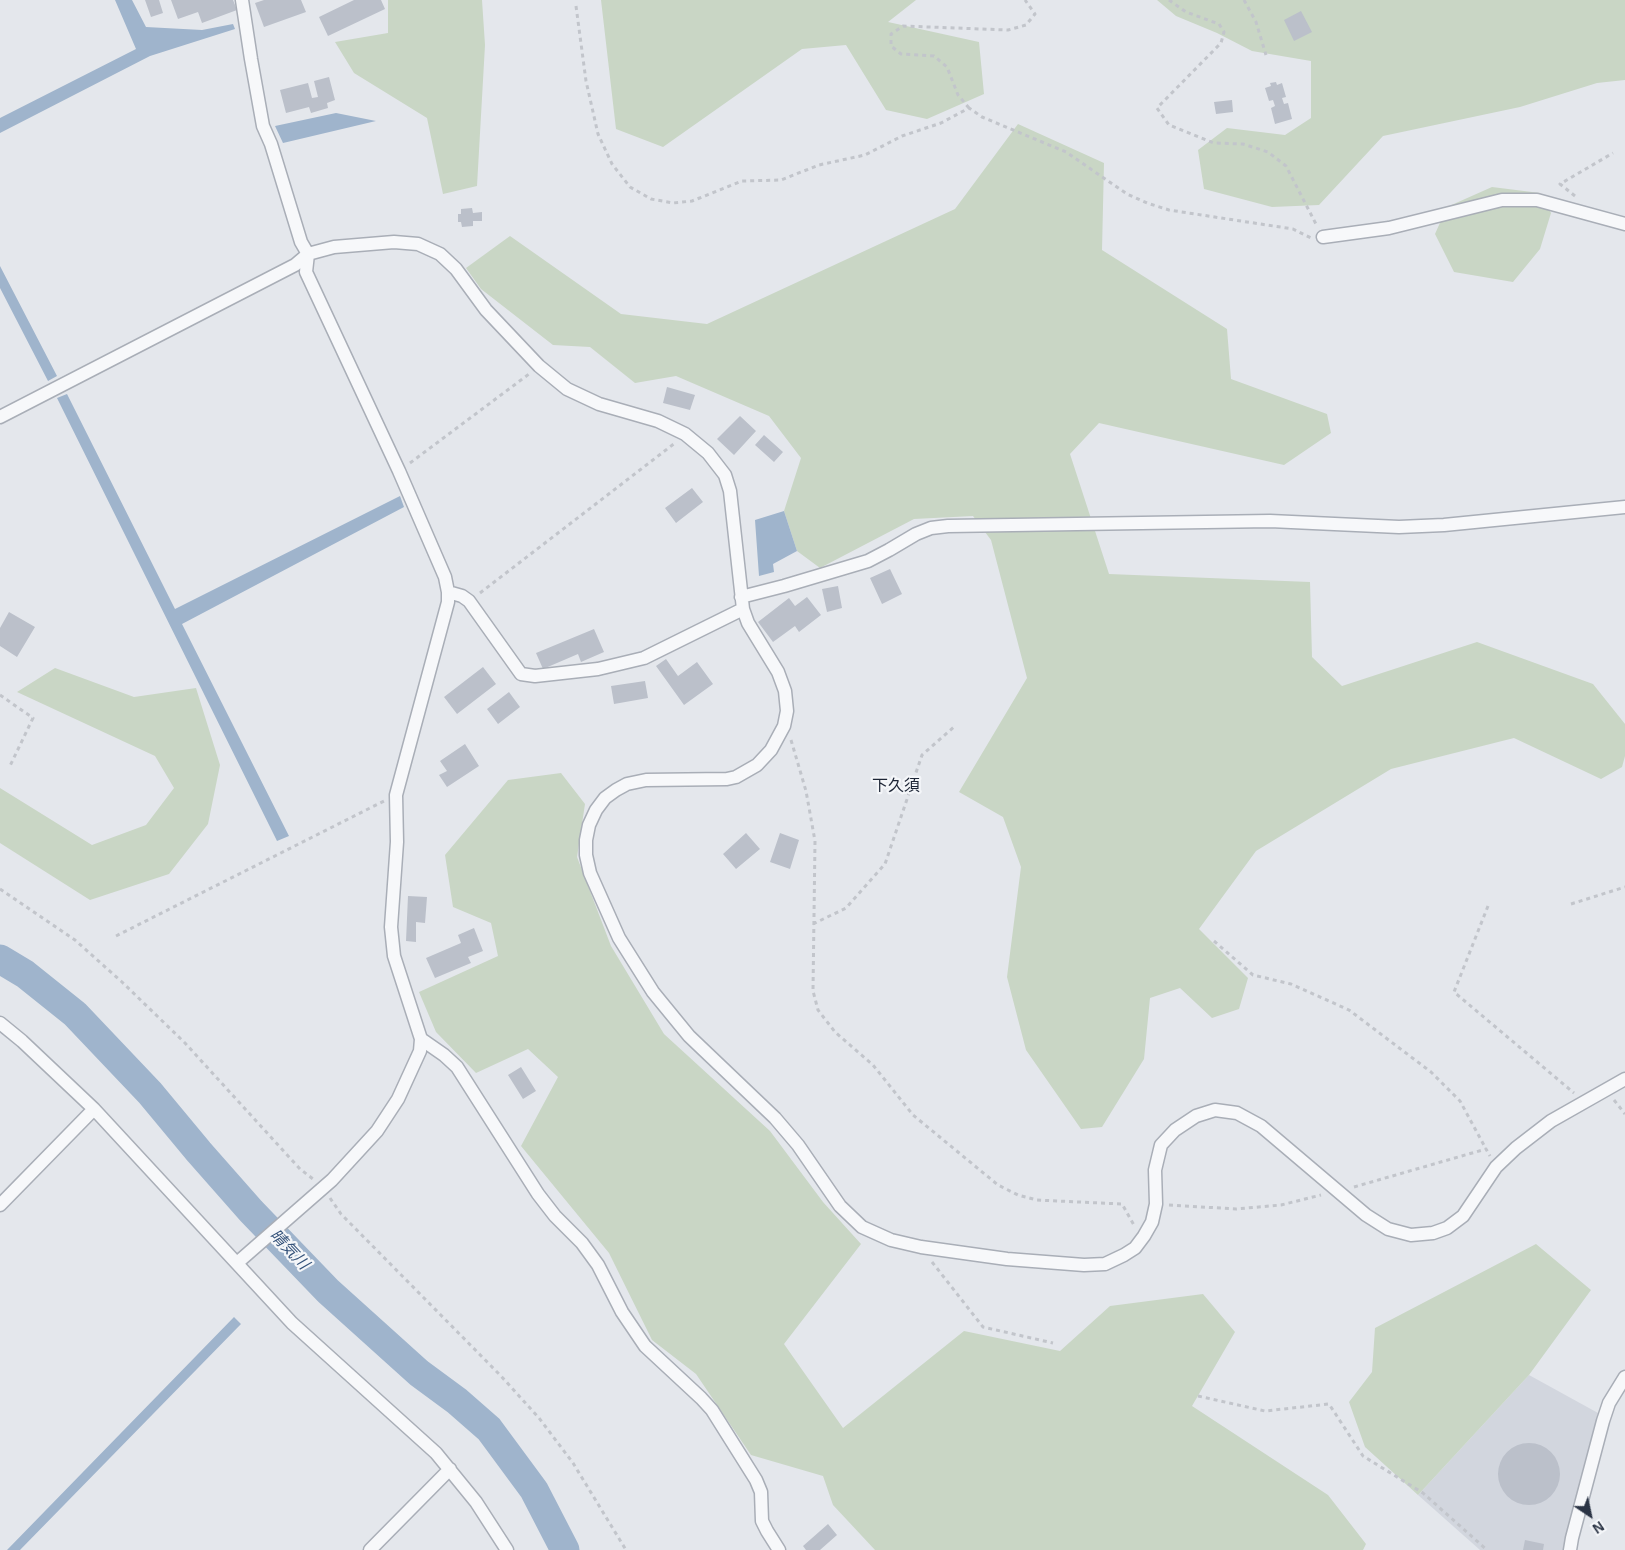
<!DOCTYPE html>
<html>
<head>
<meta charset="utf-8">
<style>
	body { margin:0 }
	#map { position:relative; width:1625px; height:1550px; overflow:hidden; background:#e4e7ec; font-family:Arial,sans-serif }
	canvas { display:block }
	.north { position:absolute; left:1565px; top:1490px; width:50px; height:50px; -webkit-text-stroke:4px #f4f6f9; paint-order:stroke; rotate:146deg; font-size:14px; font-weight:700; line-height:20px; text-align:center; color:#2b3445 }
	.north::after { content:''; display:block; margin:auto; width:18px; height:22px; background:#2b3445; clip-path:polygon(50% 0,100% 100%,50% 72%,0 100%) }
</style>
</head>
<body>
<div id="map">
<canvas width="1625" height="1550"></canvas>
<div class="north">N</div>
</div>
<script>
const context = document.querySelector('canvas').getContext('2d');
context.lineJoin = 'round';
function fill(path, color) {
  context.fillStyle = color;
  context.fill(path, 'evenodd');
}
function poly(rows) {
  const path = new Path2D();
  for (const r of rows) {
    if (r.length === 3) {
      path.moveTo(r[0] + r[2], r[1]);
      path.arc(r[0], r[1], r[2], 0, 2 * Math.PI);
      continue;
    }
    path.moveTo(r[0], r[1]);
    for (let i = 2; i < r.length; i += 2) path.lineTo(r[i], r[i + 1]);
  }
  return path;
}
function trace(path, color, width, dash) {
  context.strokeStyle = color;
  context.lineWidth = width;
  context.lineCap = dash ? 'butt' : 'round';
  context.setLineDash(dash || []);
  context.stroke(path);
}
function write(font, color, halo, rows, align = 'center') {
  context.font = font + ' Arial,"Noto Sans JP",sans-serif';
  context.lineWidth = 4.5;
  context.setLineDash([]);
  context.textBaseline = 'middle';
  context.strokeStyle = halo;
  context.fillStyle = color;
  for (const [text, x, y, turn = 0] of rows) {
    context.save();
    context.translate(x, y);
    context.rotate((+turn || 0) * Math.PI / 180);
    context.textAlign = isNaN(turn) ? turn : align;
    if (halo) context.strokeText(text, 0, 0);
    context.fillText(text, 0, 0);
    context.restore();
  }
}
fill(poly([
	[1529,1375,1598,1413,1569,1550,1480,1550,1418,1495]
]), '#d2d6de');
fill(poly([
	[388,0,482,0,485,45,477,186,443,194,427,118,354,73,335,42,388,33],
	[601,0,916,0,888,22,979,42,984,94,927,119,886,110,846,45,802,49,663,147,616,129],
	[1157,0,1625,0,1625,80,1597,83,1520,107,1383,136,1319,205,1272,207,1204,189,1198,150,1227,128,1285,135,1311,118,1311,61,1252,51,1217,33,1176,16],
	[1018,124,1104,163,1102,250,1227,329,1231,379,1327,414,1331,433,1284,465,1099,423,1070,454,1109,574,1310,582,1312,657,1342,686,1477,642,1593,684,1625,724,1625,756,1622,767,1601,779,1514,738,1391,769,1256,851,1199,929,1248,978,1239,1009,1212,1018,1180,988,1150,998,1144,1059,1102,1127,1081,1129,1026,1050,1007,977,1021,867,1003,817,959,792,1027,678,991,540,973,516,914,519,820,568,797,551,784,511,801,458,769,416,676,376,635,383,590,347,553,345,481,289,466,268,510,236,621,314,707,324,955,209],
	[1492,187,1540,193,1551,213,1540,249,1513,282,1454,272,1435,234,1447,207],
	[55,668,134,697,196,688,220,765,208,824,169,874,90,900,0,843,0,788,92,845,146,825,174,788,155,756,17,692],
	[561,773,585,804,577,857,611,946,664,1034,770,1131,823,1202,861,1244,784,1344,843,1428,964,1331,1060,1351,1110,1306,1203,1294,1235,1332,1192,1406,1328,1495,1366,1544,1363,1550,875,1550,833,1505,823,1476,751,1455,696,1374,652,1340,609,1253,521,1146,558,1077,528,1049,476,1073,436,1032,419,992,498,956,491,923,453,907,445,855,508,780],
	[1536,1244,1591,1290,1529,1375,1418,1495,1365,1447,1349,1402,1372,1372,1375,1328]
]), '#c9d6c5');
fill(poly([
	[115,0,132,0,146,27,202,30,233,24,235,29,150,56,0,133,0,118,136,49],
	[336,113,376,121,283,143,275,126],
	[0,266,57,376,48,381,0,288],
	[67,394,175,609,400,496,404,507,182,624,289,836,277,841,57,398],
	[784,511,797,551,773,564,774,572,759,576,755,520],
	[234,1317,241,1324,20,1550,7,1550]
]), '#9fb4cc');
trace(poly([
	[0,959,25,974,75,1014,150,1093,199,1152,251,1211,328,1291,419,1373,457,1401,489,1429,534,1490,565,1550]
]), '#9fb4cc', 29);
fill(poly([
	[145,0,159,0,163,13,151,17],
	[171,0,233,0,237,10,202,23,198,12,178,19],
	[264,0,301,0,306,12,264,27,255,3],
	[354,0,381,0,385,9,328,36,319,17],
	[1301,11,1312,32,1294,41,1284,20],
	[329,77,335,100,327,103,328,108,311,113,309,107,286,113,280,90,308,83,312,98,318,97,314,81],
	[1276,82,1277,85,1282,83,1286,97,1282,98,1284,104,1288,103,1292,119,1275,124,1271,108,1275,106,1273,100,1269,101,1265,88,1271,86,1270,83],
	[1232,100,1233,112,1216,114,1214,102],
	[472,208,473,213,482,212,482,221,473,221,473,226,462,227,461,222,458,222,458,214,461,214,461,209],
	[667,387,695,395,690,410,663,403],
	[740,416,756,431,734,455,717,439],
	[764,435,783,452,774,462,755,445],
	[692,488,703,502,676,523,665,508],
	[890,569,902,594,882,604,870,578],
	[838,586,842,608,827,612,822,589],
	[807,597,821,615,799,632,795,626,773,642,758,622,789,598,795,606],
	[9,612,35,627,17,657,0,646,0,628],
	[594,629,604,652,581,662,578,654,543,669,536,653],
	[666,659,678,676,697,662,713,684,684,705,656,666],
	[483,667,496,684,457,714,444,697],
	[645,681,648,698,614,704,611,686],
	[509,692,520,707,498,724,487,709],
	[465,744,479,766,447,787,439,775,447,771,440,761],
	[746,833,760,849,736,869,723,854],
	[780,833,799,840,790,869,770,862],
	[408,896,427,897,425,923,416,922,416,942,406,941],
	[474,928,483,951,468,957,471,963,435,978,426,958,461,943,458,935],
	[521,1067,536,1091,523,1099,508,1075],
	[1529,1474,31],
	[828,1524,837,1535,820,1550,806,1550,803,1546],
	[1525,1540,1544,1544,1543,1550,1523,1550]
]), '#bbc0ca');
const minor = poly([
	[1323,237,1389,228,1502,200,1537,200,1625,224],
	[0,417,295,265,308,254,334,247,394,242,418,244,440,254,456,269,486,310,539,366,567,389,599,404,658,421,685,434,708,453,725,475,730,491,743,609,748,623,778,672,785,691,787,711,784,726,771,750,757,765,736,777,727,779,646,780,627,784,616,790,605,798,596,810,589,825,586,840,586,855,590,873,619,938,653,992,689,1036,775,1118,798,1145,840,1206,862,1227,891,1240,921,1247,1007,1259,1084,1265,1105,1264,1124,1255,1135,1248,1144,1236,1152,1222,1156,1204,1155,1170,1161,1145,1175,1130,1196,1116,1215,1110,1237,1113,1261,1126,1366,1215,1388,1229,1411,1235,1433,1233,1447,1228,1463,1216,1496,1167,1516,1148,1551,1121,1625,1079],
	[448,592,462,596,469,601,521,674,535,676,598,669,644,658,743,609],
	[741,597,784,586,868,561,889,550,916,534,931,528,948,526,1270,521,1399,527,1444,525,1625,507],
	[0,1023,22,1041,94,1109,292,1323,436,1453,476,1502,507,1550],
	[421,1039,444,1055,457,1067,538,1194,555,1216,582,1243,598,1265,622,1312,645,1346,701,1398,712,1410,756,1480,761,1492,762,1521,767,1531,779,1550],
	[0,1205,94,1109],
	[237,1263,332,1180,377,1131,398,1099,420,1051,421,1039,394,956,391,927,397,842,396,795,448,602,448,592,445,577,399,471,306,272,308,254,301,242,271,144,263,126,251,59,242,0],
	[370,1550,450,1469],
	[1570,1550,1572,1538,1603,1421,1609,1403,1625,1377]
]);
trace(minor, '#a9aeb7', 15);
trace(poly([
	[1169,0,1186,12,1219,24,1224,32,1221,43,1157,108,1169,125,1214,143,1243,144,1268,152,1286,166,1317,226],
	[1244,0,1256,22,1266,55],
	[576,6,586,81,598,134,612,164,630,187,651,199,673,203,692,201,742,181,781,180,819,165,865,155,902,136,941,123,969,108,982,117,1066,152,1127,194,1147,203,1169,210,1293,229,1311,238],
	[969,108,958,95,947,67,934,56,901,54,891,46,891,34,903,26,1008,30,1026,25,1035,14,1025,0],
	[1575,196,1560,184,1613,153],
	[410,463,529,374],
	[480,593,675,443],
	[0,695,33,718,9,768],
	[791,740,806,791,815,841,813,991,818,1010,835,1032,873,1065,913,1115,998,1185,1018,1195,1037,1200,1122,1204,1135,1227],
	[0,889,75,940,122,982,185,1043,300,1169,313,1179],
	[1571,904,1625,887],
	[1488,906,1454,992,1574,1093],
	[813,924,846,908,885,864,922,755,955,726],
	[116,936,384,801],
	[1214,941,1253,975,1291,984,1349,1010,1431,1072,1460,1101,1486,1149],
	[1614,1100,1625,1114],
	[1354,1187,1486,1149,1490,1156],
	[330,1198,341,1214,501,1376,539,1418,573,1463,626,1550],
	[1169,1205,1236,1209,1281,1205,1321,1195],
	[932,1262,983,1327,1053,1343],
	[1198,1396,1265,1411,1329,1404,1363,1456,1423,1493,1487,1550]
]), '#c2c5cb', 3, [4, 4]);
trace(minor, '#f7f8fa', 12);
write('16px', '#1d2536', '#f4f6f9', [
	["下久須",896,787]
]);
write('italic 16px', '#34527a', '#f4f6f9', [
	["晴気川",289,1250,46]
]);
</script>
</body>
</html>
